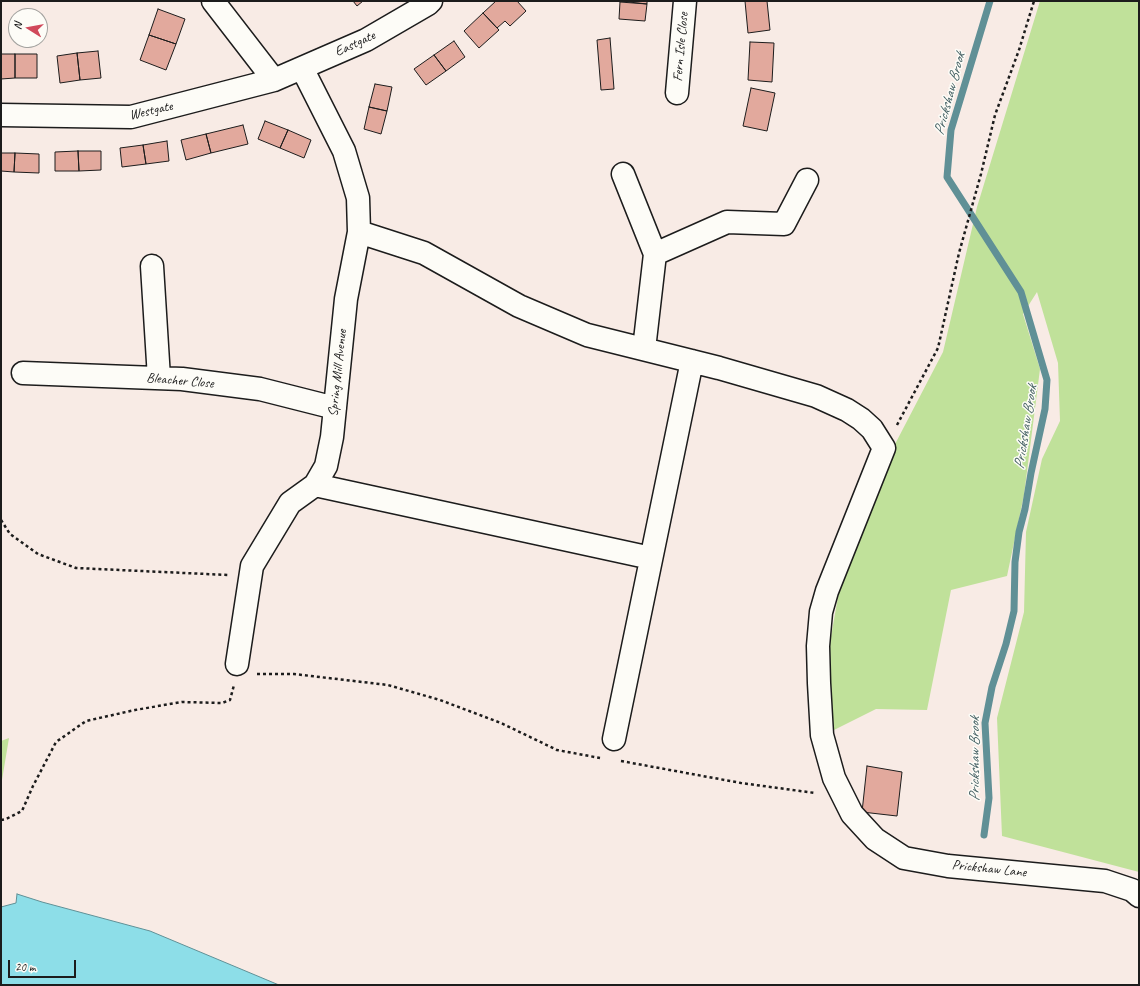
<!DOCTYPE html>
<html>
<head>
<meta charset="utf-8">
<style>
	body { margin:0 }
	#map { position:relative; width:1140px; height:986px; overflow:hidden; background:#f8ebe5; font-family:Caveat,sans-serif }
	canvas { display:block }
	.frame { position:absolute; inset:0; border:2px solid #1c1c1c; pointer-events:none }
	.north { position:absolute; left:8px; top:8px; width:40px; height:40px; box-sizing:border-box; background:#fdfcf7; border:1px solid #a3a29f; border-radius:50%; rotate:281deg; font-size:11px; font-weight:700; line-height:16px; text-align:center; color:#1c1c1c }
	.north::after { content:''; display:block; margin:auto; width:14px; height:18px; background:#d1495b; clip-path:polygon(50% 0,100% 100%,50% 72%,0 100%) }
	.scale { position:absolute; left:8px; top:960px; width:68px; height:18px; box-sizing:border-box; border:2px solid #1c1c1c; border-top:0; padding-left:5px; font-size:12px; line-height:14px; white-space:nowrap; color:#1c1c1c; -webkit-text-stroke:3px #fdfcf7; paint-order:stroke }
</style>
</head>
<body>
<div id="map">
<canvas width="1140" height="986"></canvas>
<div class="frame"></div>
<div class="north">N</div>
<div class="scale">20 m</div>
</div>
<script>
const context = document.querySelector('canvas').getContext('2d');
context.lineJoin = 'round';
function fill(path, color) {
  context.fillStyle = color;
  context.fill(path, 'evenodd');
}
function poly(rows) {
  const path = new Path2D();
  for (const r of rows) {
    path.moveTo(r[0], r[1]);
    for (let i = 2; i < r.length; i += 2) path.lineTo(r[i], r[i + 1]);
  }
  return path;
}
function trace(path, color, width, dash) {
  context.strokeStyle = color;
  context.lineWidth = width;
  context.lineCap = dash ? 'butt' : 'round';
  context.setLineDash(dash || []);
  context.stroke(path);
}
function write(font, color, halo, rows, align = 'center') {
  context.font = font + ' Caveat,sans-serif';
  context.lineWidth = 3;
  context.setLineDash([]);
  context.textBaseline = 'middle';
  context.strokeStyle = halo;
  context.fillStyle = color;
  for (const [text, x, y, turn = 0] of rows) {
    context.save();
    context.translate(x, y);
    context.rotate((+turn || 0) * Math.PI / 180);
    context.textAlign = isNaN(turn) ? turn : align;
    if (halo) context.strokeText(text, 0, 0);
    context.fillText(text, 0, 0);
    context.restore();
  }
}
fill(poly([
	[1040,1,1139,1,1139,872,1002,836,997,718,1024,612,1026,532,1042,459,1060,421,1058,363,1037,292,1023,314,1040,369,1024,495,1007,576,951,590,927,710,876,709,832,731,829,648,842,574,893,448,943,352,977,207],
	[9,738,1,786,1,741]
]), '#c0e19a');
const water = poly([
	[17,894,42,902,150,931,279,985,1,985,1,907,16,903,17,894]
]);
fill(water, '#8ddee8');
trace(water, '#609096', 1);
trace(poly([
	[984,835,989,798,985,723,992,687,1006,644,1014,611,1015,562,1019,532,1025,509,1031,473,1045,409,1047,380,1021,292,947,177,951,130,990,1]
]), '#609096', 7);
const building = poly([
	[353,1,363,1,357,6,353,1],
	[496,1,517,1,526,11,510,26,505,21,497,28,483,13,496,1],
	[620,1,647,1,647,4,620,1],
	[745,1,767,1,770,30,748,33,745,1],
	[620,2,647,4,645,21,619,19,620,2],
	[158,9,185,19,176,44,149,35,158,9],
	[483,13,499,30,479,48,464,31,483,13],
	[149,35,176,44,166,70,140,60,149,35],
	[610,38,614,89,601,90,597,40,610,38],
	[454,41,465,57,446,71,434,55,454,41],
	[750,42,774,43,772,82,748,80,750,42],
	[98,51,101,78,80,80,77,53,98,51],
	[77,53,80,80,60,83,57,56,77,53],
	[1,54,15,54,15,78,1,79,1,54],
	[15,54,37,54,37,78,15,78,15,54],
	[434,55,446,71,426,85,414,69,434,55],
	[375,84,392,87,387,111,369,107,375,84],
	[751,88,775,93,767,131,743,126,751,88],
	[369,107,387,111,381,134,364,129,369,107],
	[265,121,288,130,280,148,258,139,265,121],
	[243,125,248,144,211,153,206,134,243,125],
	[288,130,311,140,304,158,280,148,288,130],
	[206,134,211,153,186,160,181,140,206,134],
	[167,141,169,161,146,164,143,145,167,141],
	[143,145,146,164,122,167,120,148,143,145],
	[78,151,79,171,55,171,55,152,78,151],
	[78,151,101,151,101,170,79,171,78,151],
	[1,153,15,153,14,172,1,171,1,153],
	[15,153,39,154,39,173,14,172,15,153],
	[867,766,902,772,897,816,862,812,867,766]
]);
fill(building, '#e2a99d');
trace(building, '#1c1c1c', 1);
const minor = poly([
	[213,1,274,80],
	[677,93,685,1],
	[1,115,131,117,274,80,366,40,428,4,431,1],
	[623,174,655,254],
	[359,232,424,253,519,306,587,335,719,368,816,396,847,410,861,419,872,429,884,448,827,591,821,612,818,646,819,683,822,735,834,778,852,814,875,839,904,858,948,866,1105,881,1132,890,1139,896],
	[152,266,159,378],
	[644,349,655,254,727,222,784,224,807,180],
	[23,373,182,379,260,389,335,408],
	[315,485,651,558],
	[237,664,252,566,290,503,315,485,326,466,332,437,346,299,359,232,358,198,344,151,302,68],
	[614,739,692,361]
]);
trace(minor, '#1c1c1c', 25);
trace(poly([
	[897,425,938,348,959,253,981,174,995,115,1019,50,1034,1],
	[1,520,10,534,38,554,76,568,228,575],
	[257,674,294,674,388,685,440,700,501,723,557,750,600,758],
	[621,761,741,783,815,793],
	[1,820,6,819,22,811,33,786,56,742,86,721,135,710,182,702,222,703,230,700,234,685]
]), '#1c1c1c', 2.5, [3, 3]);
trace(minor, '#fdfcf7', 22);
write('14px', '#1c1c1c', '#fdfcf7', [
	["Eastgate",355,44,-25],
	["Fern Isle Close",681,47,-85],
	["Westgate",151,111,-13],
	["Spring Mill Avenue",338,373,-84],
	["Bleacher Close",180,381,5],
	["Prickshaw Lane",989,869,6]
]);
write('italic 15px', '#446063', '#fdfcf7', [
	["Prickshaw Brook",950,94,-75],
	["Prickshaw Brook",1026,427,-81],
	["Prickshaw Brook",975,759,-90]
]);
</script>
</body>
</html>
